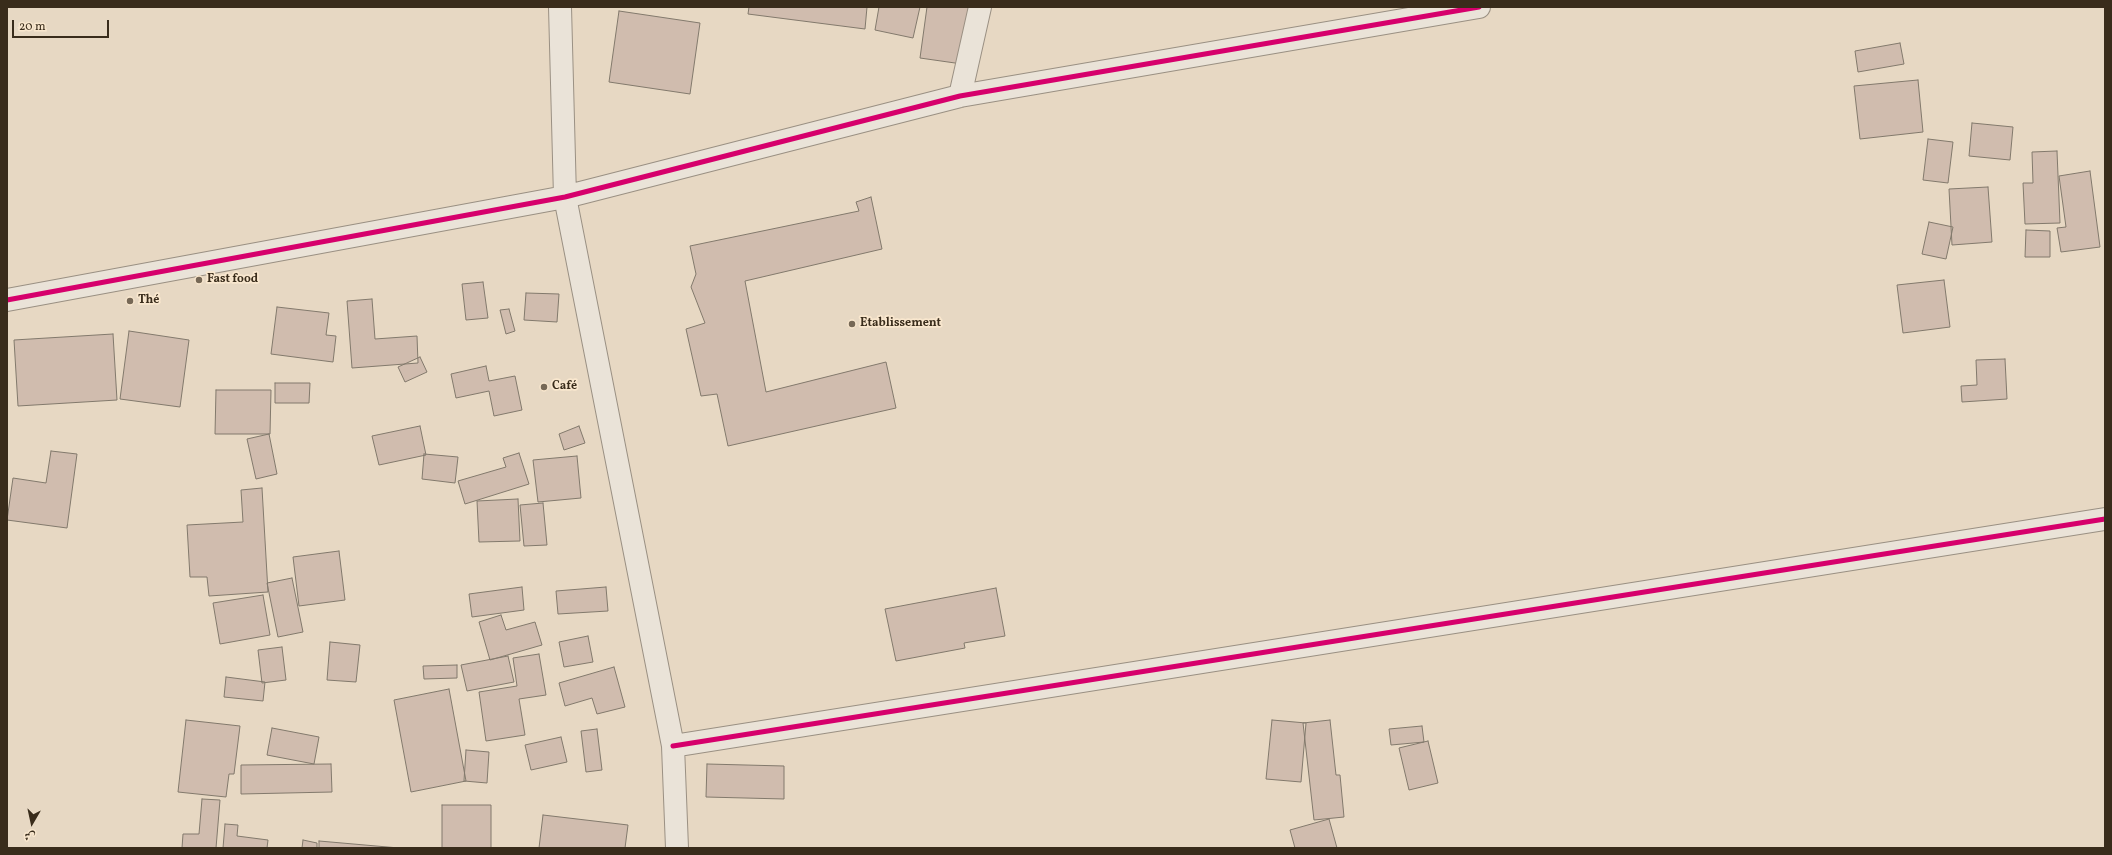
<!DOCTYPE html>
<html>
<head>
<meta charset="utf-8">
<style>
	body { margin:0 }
	#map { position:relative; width:2112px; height:855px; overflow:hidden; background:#e7d8c3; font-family:Vollkorn,Amiri,serif }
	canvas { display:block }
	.frame { position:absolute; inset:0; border:8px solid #392c1b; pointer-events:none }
	.north { position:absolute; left:12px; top:803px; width:40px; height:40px; -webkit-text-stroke:3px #f9e7ce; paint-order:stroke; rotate:189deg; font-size:11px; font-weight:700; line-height:16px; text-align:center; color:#392c1b }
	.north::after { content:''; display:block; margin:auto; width:14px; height:18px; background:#392c1b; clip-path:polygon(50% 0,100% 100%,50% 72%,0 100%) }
	.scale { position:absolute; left:12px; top:20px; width:97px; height:18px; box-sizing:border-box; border:2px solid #392c1b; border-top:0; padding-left:5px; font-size:12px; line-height:14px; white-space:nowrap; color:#392c1b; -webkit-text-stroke:3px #f9e7ce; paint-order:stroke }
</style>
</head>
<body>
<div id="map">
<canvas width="2112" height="855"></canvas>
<div class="frame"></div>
<div class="north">ش</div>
<div class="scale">20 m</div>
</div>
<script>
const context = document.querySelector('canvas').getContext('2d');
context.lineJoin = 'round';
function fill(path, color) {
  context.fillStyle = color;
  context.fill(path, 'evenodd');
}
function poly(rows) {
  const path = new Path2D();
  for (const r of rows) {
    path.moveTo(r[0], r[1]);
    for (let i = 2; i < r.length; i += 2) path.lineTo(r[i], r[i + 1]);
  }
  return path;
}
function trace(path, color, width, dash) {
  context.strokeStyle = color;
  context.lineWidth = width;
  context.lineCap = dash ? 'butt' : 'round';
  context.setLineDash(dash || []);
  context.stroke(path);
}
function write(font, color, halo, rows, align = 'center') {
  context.font = font + ' Vollkorn,serif';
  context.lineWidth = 3.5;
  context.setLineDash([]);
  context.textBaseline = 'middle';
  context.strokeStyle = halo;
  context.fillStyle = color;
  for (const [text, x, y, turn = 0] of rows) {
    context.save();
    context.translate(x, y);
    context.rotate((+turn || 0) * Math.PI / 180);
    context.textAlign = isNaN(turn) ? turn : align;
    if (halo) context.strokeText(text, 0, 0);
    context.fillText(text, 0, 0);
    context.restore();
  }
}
const building = poly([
	[749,7,867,7,865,29,748,14,749,7],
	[879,7,920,7,913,38,875,30,879,7],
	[927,7,969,7,962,64,920,58,927,7],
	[619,11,700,23,690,94,609,82,619,11],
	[1900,43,1904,64,1858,72,1855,51,1900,43],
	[1918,80,1923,132,1860,139,1854,86,1918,80],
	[1972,123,2013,127,2010,160,1969,156,1972,123],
	[1928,139,1953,142,1948,183,1923,180,1928,139],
	[2057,151,2060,223,2025,224,2023,183,2033,183,2032,152,2057,151],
	[2090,171,2100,247,2061,252,2057,228,2066,227,2059,176,2090,171],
	[1988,187,1992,242,1952,245,1949,189,1988,187],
	[871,197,882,249,745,281,766,392,886,362,896,408,728,446,717,394,701,396,686,329,705,323,691,287,696,274,690,246,859,211,856,202,871,197],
	[1929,222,1953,227,1946,259,1922,254,1929,222],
	[2026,230,2050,231,2050,257,2025,257,2026,230],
	[1944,280,1950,327,1903,333,1897,285,1944,280],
	[483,282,488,318,466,320,462,284,483,282],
	[526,293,559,294,557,322,524,320,526,293],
	[372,299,375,339,417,336,418,363,352,368,347,301,372,299],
	[277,307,329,313,326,335,336,336,333,362,271,354,277,307],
	[509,309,515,331,506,334,500,310,509,309],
	[129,331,189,340,180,407,120,399,129,331],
	[113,334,117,400,18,406,14,340,113,334],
	[420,357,427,372,405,382,398,367,420,357],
	[2005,359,2007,399,1962,402,1961,386,1977,385,1976,360,2005,359],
	[486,366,489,381,515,376,522,410,494,416,489,391,456,398,451,374,486,366],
	[275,383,310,383,309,403,275,403,275,383],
	[216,390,271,390,270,434,215,434,216,390],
	[420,426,426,455,379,465,372,436,420,426],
	[579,426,585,443,564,450,559,434,579,426],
	[269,434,277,474,256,479,247,439,269,434],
	[51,451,77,454,67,528,7,520,13,478,46,483,51,451],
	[519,453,529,484,465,504,458,481,506,467,503,458,519,453],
	[424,454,458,457,455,483,422,479,424,454],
	[577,456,581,498,538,502,533,460,577,456],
	[262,488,268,592,209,596,207,577,190,577,187,525,243,522,241,490,262,488],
	[518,499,520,541,479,542,477,501,518,499],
	[543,503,547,545,524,546,520,505,543,503],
	[339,551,345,600,299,606,293,557,339,551],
	[292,578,303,632,278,637,267,583,292,578],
	[522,587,524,610,472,617,469,594,522,587],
	[606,587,608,611,558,614,556,591,606,587],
	[996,588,1005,636,964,643,965,648,896,661,885,609,996,588],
	[263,595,270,635,220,644,213,603,263,595],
	[501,615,506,630,535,622,542,645,490,660,479,622,501,615],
	[588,636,593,662,564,667,559,642,588,636],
	[330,642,360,645,356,682,327,680,330,642],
	[282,647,286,680,262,683,258,650,282,647],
	[539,654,546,695,519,699,525,735,486,741,479,692,517,686,513,658,539,654],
	[508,656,514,682,467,691,461,665,508,656],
	[457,665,457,678,424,679,423,666,457,665],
	[614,667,625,707,597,714,592,698,565,706,559,683,614,667],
	[226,677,265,682,263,701,224,697,226,677],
	[449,689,466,781,411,792,394,700,449,689],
	[186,720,240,726,234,774,229,774,226,797,178,792,186,720],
	[1272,720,1306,723,1301,782,1266,779,1272,720],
	[1330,720,1336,775,1340,775,1344,817,1314,820,1303,723,1330,720],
	[1422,726,1424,742,1391,745,1389,729,1422,726],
	[272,728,319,737,314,764,267,755,272,728],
	[597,729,602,770,586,772,581,731,597,729],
	[561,737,567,762,531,770,525,745,561,737],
	[1428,741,1438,783,1409,790,1399,748,1428,741],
	[466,750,489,752,487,783,464,781,466,750],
	[331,764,332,792,241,794,241,765,331,764],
	[707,764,784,766,784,799,706,797,707,764],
	[202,799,220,800,216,848,182,848,183,834,199,834,202,799],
	[442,805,491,805,491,848,442,848,442,805],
	[543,815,628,825,625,848,539,848,543,815],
	[1329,819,1337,848,1295,848,1290,830,1329,819],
	[225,824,238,825,237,836,268,840,267,848,223,848,225,824],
	[303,840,317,843,317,848,302,848,303,840],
	[319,841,399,848,319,848,319,841]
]);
fill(building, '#d0bcae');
trace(building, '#82796c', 1);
const minor = poly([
	[560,7,565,197,673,746,677,848],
	[960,96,980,7],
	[7,300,565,197,960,96,1479,7],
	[673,746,2105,519]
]);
trace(minor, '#9a9083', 24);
trace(minor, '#eae3d8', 22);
trace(poly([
	[7,300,565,197,960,96,1479,7],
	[673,746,2105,519]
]), '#d6006c', 5);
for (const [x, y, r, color] of [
	[199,280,4,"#766856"],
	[130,301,4,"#766856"],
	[852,324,4,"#766856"],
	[544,387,4,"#766856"]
]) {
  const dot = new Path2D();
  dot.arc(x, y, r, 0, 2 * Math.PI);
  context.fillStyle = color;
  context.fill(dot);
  trace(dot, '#f9e7ce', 1.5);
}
write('bold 12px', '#392c1b', '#f9e7ce', [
	["Fast food",207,280],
	["Thé",138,301],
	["Etablissement",860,324],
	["Café",552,387]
], 'left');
</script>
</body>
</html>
